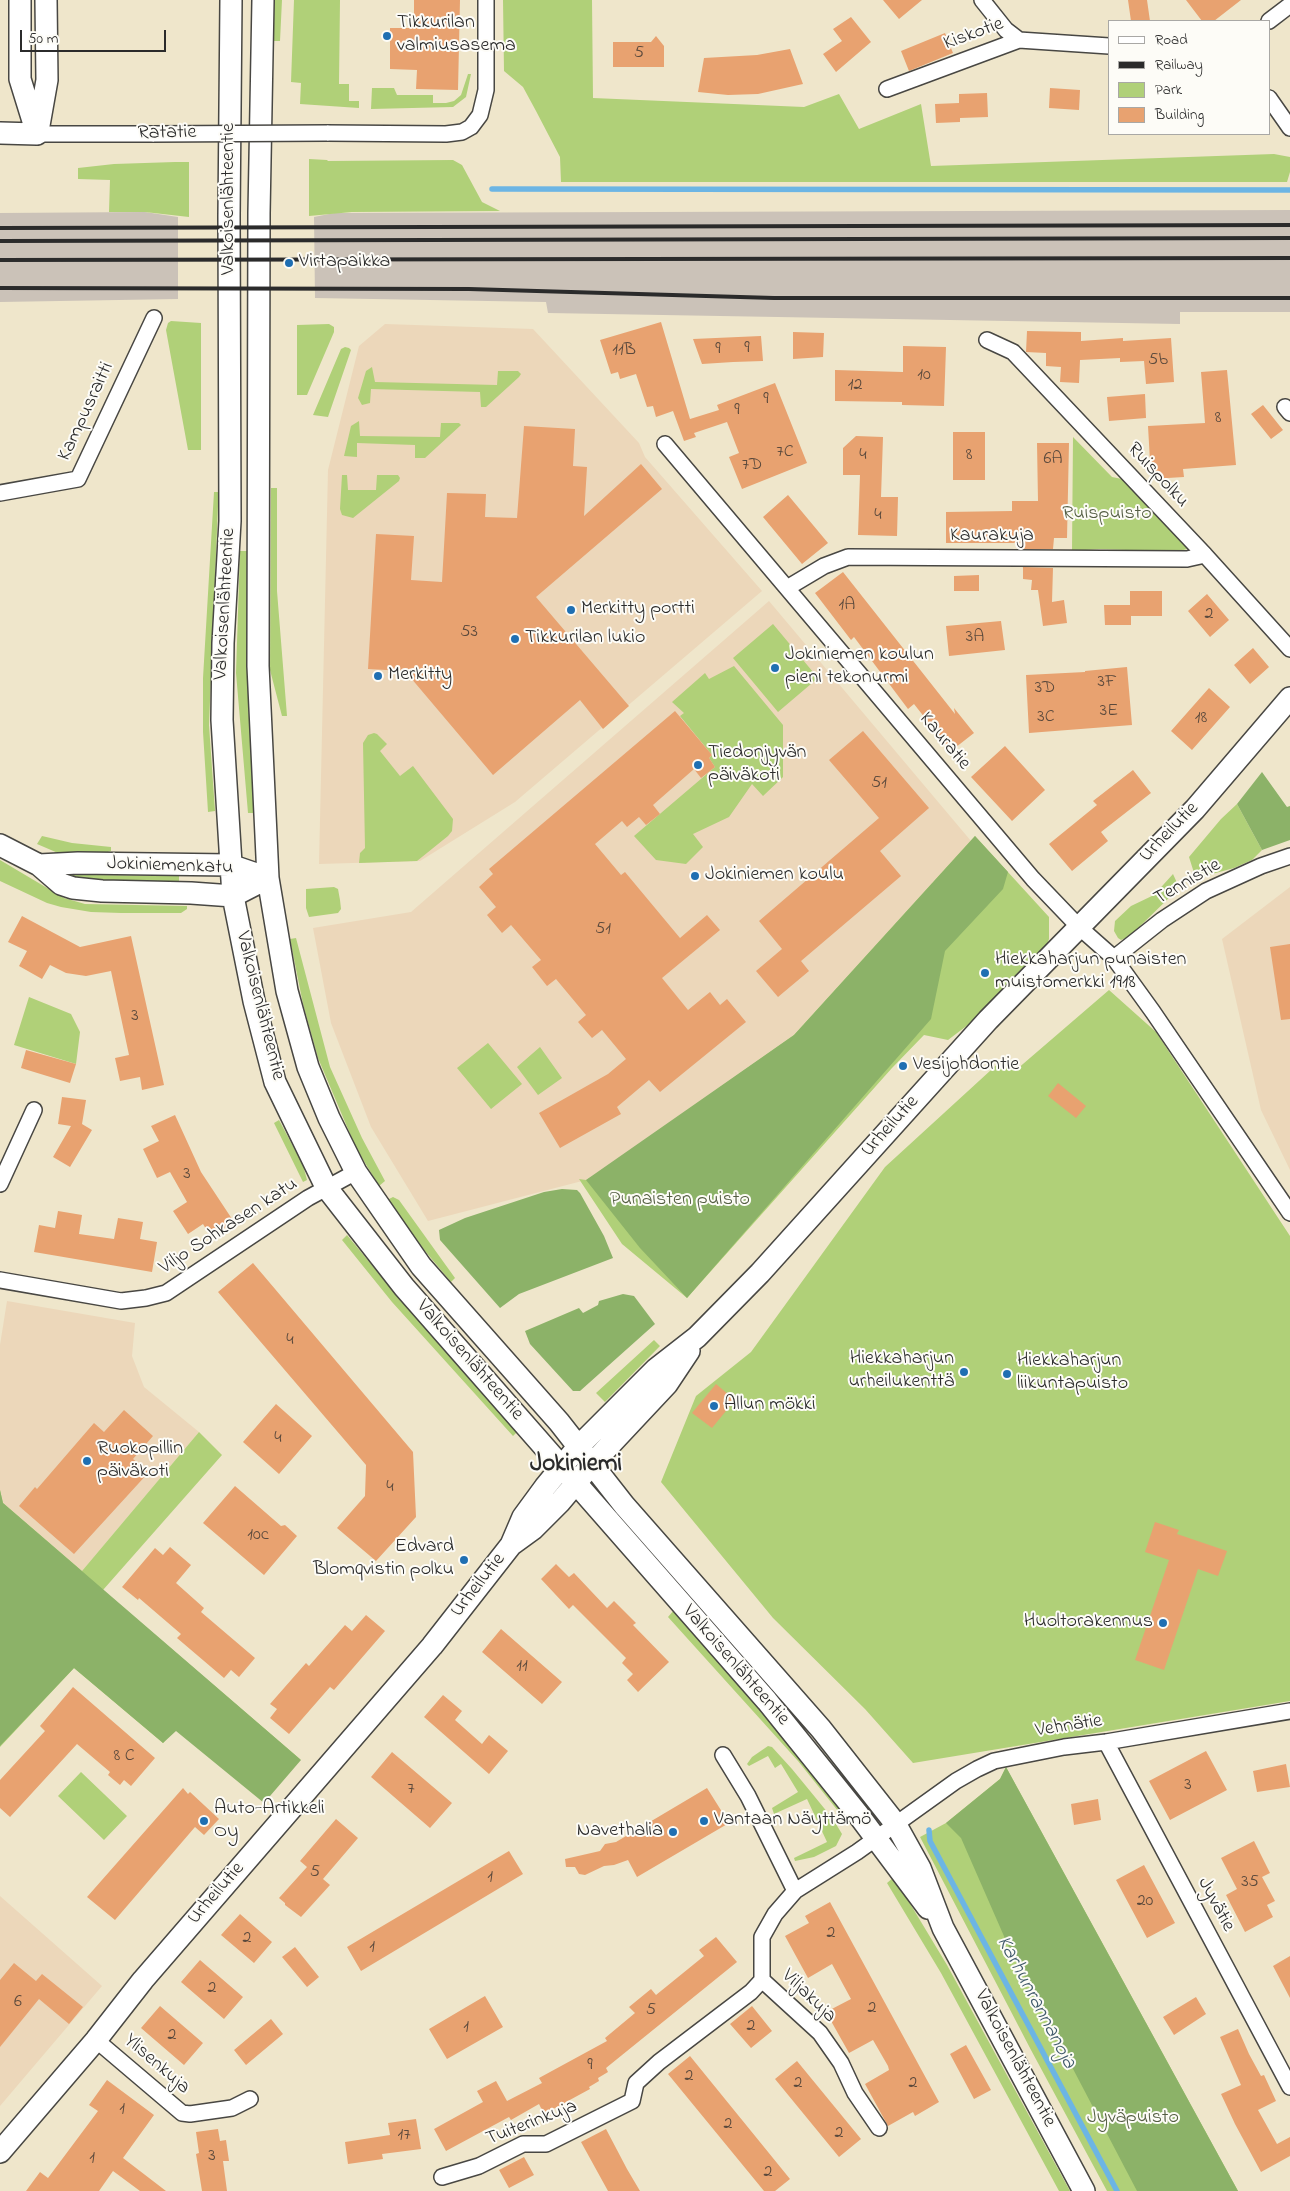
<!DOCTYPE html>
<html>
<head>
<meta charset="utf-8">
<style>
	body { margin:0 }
	#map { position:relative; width:1290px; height:2191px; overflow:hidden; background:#efe6cb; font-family:"Indie Flower",sans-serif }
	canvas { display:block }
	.legend { position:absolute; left:1108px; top:20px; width:162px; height:115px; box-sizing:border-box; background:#fdfcf7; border:1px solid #a9a8a5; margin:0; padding:6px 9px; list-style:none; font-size:15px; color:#2b2b2b }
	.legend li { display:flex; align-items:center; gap:10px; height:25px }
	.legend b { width:25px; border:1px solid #a9a8a5 }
	.scale { position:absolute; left:20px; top:30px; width:146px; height:22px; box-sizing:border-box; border:2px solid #2b2b2b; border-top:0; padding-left:6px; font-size:15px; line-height:18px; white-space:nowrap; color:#2b2b2b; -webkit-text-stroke:4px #fdfcf7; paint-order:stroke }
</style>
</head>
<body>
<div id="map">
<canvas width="1290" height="2191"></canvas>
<ul class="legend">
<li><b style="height:6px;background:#fff"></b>Road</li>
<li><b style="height:6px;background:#2b2b2b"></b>Railway</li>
<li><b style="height:14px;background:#b0d078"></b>Park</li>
<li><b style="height:14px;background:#e8a270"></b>Building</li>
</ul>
<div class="scale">50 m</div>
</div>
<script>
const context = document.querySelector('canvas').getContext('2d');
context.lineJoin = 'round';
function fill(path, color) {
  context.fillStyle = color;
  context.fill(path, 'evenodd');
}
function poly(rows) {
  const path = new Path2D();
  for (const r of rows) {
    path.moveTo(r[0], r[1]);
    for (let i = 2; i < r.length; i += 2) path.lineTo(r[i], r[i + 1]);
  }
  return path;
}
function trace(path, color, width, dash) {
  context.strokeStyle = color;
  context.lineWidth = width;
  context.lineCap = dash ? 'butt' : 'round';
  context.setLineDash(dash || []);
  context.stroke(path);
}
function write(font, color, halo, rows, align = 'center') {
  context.font = font + ' "Indie Flower",sans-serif';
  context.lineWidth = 4;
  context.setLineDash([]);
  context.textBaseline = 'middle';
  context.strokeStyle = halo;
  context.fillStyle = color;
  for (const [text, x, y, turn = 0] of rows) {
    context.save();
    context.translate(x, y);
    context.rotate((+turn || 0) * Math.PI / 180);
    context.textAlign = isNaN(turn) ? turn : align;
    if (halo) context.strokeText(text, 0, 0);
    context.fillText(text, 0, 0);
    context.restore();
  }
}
fill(poly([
	[385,324,533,329,639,443,645,457,762,591,515,802,420,861,319,864,328,470,359,346],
	[769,601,971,841,794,1035,601,1171,586,1180,428,1221,371,1127,331,1023,313,928,411,912],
	[1290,887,1290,1170,1261,1110,1222,939],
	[7,1301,135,1323,132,1356,144,1387,199,1432,82,1571,3,1503,0,1490,0,1345],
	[0,1896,102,1986,0,2106]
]), '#ecd7ba');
fill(poly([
	[1290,210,1290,312,1180,312,1180,324,548,313,546,302,315,298,314,217,334,213],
	[145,212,178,217,178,299,0,302,0,213]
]), '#cbc2b8');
fill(poly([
	[273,0,282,0,280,41,273,41],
	[294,0,340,0,339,84,349,84,349,101,359,101,359,108,300,104,301,83,291,82],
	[503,0,592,0,593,98,804,107,839,94,859,129,921,104,931,166,1274,154,1290,157,1290,172,1287,182,561,182,560,157,536,111,523,87,504,71],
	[468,74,471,74,466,97,453,107,371,109,372,88,394,88,397,95,433,95,433,103,446,103,454,101,461,95],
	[309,159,327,160,328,161,453,160,462,165,482,202,500,211,352,212,309,216],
	[175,162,189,162,189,217,145,212,109,212,110,180,78,179,78,168,114,164],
	[171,321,201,323,201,450,188,450,166,330,168,323],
	[329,324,334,327,334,332,307,395,297,395,297,325],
	[345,347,349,348,351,350,328,417,313,415,341,349],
	[372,367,375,382,497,385,498,371,518,371,521,374,519,377,486,407,481,407,480,392,371,389,370,403,362,405,358,398,366,371],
	[359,421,360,436,440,437,441,423,459,423,461,425,425,458,415,458,415,445,357,443,357,457,344,456,351,426],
	[1073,437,1112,477,1122,479,1190,548,1177,552,1100,549,1072,551],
	[342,475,347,475,348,490,376,490,377,475,398,475,400,478,399,481,353,518,342,515,340,509],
	[271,488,277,488,277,591,287,716,282,716,270,670],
	[214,492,218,492,218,506,209,725,215,811,208,812,203,732,203,678],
	[240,551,247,551,248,701,255,813,248,813,236,673],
	[773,624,818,678,778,712,733,658],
	[734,666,783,725,783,777,763,796,752,784,729,817,693,834,703,847,686,864,656,860,634,836,715,767,709,758,712,755,680,716,684,713,672,702,705,673,709,679],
	[374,733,377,734,387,744,380,751,400,776,413,766,453,819,452,831,448,836,417,861,359,863,360,853,365,848,363,743,368,735],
	[1237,804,1262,850,1252,860,1234,868,1201,877,1195,876,1189,857,1221,819],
	[42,836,72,843,111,847,111,851,91,857,82,858,58,853,37,844],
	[975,836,1049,917,1049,939,1046,947,977,1018,948,1040,924,1035,892,1068,687,1298,622,1244,579,1179,586,1180,601,1171,794,1035],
	[0,860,64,898,85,904,185,906,187,906,187,909,181,913,121,913,91,912,61,907,47,903,0,881],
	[70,873,88,875,179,876,179,884,106,884,68,878],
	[1173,874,1178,885,1175,892,1130,936,1121,940,1118,938,1114,931,1115,921,1131,906,1154,895],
	[334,887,338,889,340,900,341,909,338,913,309,917,306,908,306,889],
	[296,938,330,1067,362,1138,385,1181,379,1186,356,1148,318,1058,303,1004,290,939],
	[1109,990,1156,1032,1290,1236,1290,1701,913,1763,865,1709,773,1618,661,1482,696,1396,751,1352,885,1167,1003,1059,1016,1070],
	[29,997,71,1014,80,1032,76,1064,14,1045],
	[488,1043,522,1084,491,1109,457,1068],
	[540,1047,562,1078,538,1095,517,1067],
	[279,1120,303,1165,307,1180,303,1182,274,1123],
	[393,1197,399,1200,455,1278,451,1282,409,1232,387,1200],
	[347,1235,399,1298,518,1431,513,1436,392,1302,342,1240],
	[654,1340,660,1346,605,1402,596,1393],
	[199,1432,222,1455,103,1590,301,1760,194,1707,163,1743,74,1668,0,1747,0,1490,3,1503,82,1571],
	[674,1610,733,1674,848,1813,842,1816,798,1761,668,1617],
	[768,1746,772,1747,792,1769,833,1819,842,1834,836,1846,814,1857,795,1861,794,1858,827,1842,807,1799,774,1814,772,1808,798,1792,781,1764,775,1768,768,1756,749,1766,747,1764,752,1757],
	[1006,1767,1238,2191,1107,2191,1031,2050,920,1837,946,1823,1000,1779],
	[81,1772,127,1816,104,1840,58,1796],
	[894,1877,947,1965,1070,2191,1059,2191,941,1973,887,1883]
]), '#b0d078');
fill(poly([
	[1262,772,1287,807,1290,806,1290,840,1262,850,1237,804],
	[975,836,1008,872,1003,889,945,951,931,1019,687,1298,640,1248,586,1180,794,1035],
	[562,1189,577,1190,580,1193,604,1236,613,1258,519,1294,500,1308,440,1240,439,1230,465,1218,544,1192],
	[623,1294,634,1296,655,1324,580,1391,573,1391,530,1344,525,1331,579,1308,583,1313,598,1305,599,1301],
	[0,1490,3,1503,301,1760,264,1803,176,1731,163,1743,74,1668,0,1746],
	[1006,1767,1238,2191,1137,2191,1007,1943,961,1838,946,1823,1000,1779]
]), '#8cb268');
trace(poly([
	[492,189,1290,190],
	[929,1830,930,1841,1117,2191]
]), '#6cb5e4', 5.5);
fill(poly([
	[414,0,460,0,458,90,416,89,417,70,390,69,390,28,414,28],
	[883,0,922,0,899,19],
	[1128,0,1147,0,1150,21,1131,21],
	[1186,0,1241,0,1214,21,1202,21],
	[851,17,871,42,836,72,823,54,842,41,833,29],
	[945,33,953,53,909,71,901,51],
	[656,36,664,46,664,67,613,67,613,42,651,42],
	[790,49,803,84,758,94,728,95,698,92,704,58,757,55],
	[1050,88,1080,90,1079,110,1049,108],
	[987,93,988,117,960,118,960,122,936,123,935,104,959,103,959,94],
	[661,322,690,419,719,410,717,405,775,383,807,463,742,489,729,457,739,453,727,422,694,433,696,437,684,441,673,411,656,417,653,406,647,407,636,374,620,379,618,372,611,374,600,340],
	[1027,331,1081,332,1081,341,1123,338,1123,341,1171,338,1174,382,1146,384,1144,361,1120,362,1120,358,1080,360,1079,383,1060,382,1061,367,1046,366,1046,353,1026,352],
	[793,332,824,333,823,357,793,359],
	[761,336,763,361,733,362,702,364,693,339],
	[903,346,946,347,944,406,902,405,902,402,835,401,835,370,903,372],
	[1227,370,1236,465,1183,469,1184,477,1151,479,1148,426,1205,423,1201,372],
	[1145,394,1146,418,1109,421,1107,397],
	[1263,405,1283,430,1271,439,1251,414],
	[524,426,575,429,573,466,587,467,584,516,641,464,662,489,536,597,629,706,603,729,580,700,493,775,405,671,368,669,376,534,414,536,411,580,442,582,447,493,486,494,485,517,517,518],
	[953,432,985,432,985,480,953,480],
	[856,436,883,437,881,497,898,497,897,536,858,535,860,475,843,475,843,448],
	[1037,443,1069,443,1067,538,1054,538,1053,549,1023,549,1023,543,946,543,946,512,1012,511,1012,501,1038,501],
	[788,495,828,543,802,564,763,517],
	[1023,567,1053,568,1052,602,1064,600,1067,623,1043,626,1038,590,1031,590,1032,580,1023,579],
	[843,572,955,714,954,708,974,733,951,751,914,704,908,709,854,637,851,640,815,593],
	[979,575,979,591,954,591,954,576],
	[1130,591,1162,591,1162,616,1131,616,1131,625,1105,625,1104,605,1130,605,1130,612],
	[1207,594,1229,620,1210,637,1188,611],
	[1001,621,1005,650,949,656,946,626],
	[1253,648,1269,667,1250,684,1234,665],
	[1127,667,1132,725,1029,733,1026,675,1085,672,1085,671],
	[1209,688,1230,707,1192,750,1171,731],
	[675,711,712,755,709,758,715,767,701,778,694,769,653,805,660,814,646,825,639,817,627,827,622,821,595,844,621,875,625,872,680,938,707,915,720,930,662,978,688,1010,710,992,720,1005,727,999,746,1022,660,1092,649,1080,617,1107,621,1114,560,1148,539,1113,608,1074,626,1059,602,1030,592,1038,578,1022,586,1015,556,979,547,986,532,967,541,960,511,925,502,933,487,915,496,907,479,887,493,874,489,869],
	[863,731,929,808,880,851,901,876,801,961,809,971,778,997,756,971,782,949,759,921,879,818,829,760],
	[1005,746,1045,790,1012,821,971,777],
	[1133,770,1151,793,1101,832,1108,841,1072,871,1049,844,1097,805,1093,801],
	[22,916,80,947,131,936,164,1085,142,1090,140,1077,120,1081,115,1058,129,1055,111,971,86,976,66,973,50,965,42,979,19,966,27,951,8,942],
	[1290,944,1290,1019,1281,1020,1270,947],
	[26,1050,76,1064,70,1083,21,1068],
	[1058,1083,1086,1106,1076,1118,1048,1096],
	[62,1097,86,1100,82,1124,92,1130,70,1167,53,1157,71,1126,58,1124],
	[175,1115,201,1172,234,1222,211,1237,203,1224,188,1234,173,1211,187,1202,170,1172,157,1178,143,1149,159,1141,151,1126],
	[58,1211,82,1215,79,1234,114,1239,118,1218,143,1222,140,1239,157,1242,152,1272,34,1252,39,1225,55,1228],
	[253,1263,413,1452,416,1517,376,1561,337,1528,365,1496,366,1465,218,1292],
	[716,1384,735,1400,712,1428,692,1413],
	[276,1404,312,1436,279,1474,243,1442],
	[124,1410,153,1436,133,1459,149,1472,74,1554,19,1506,35,1487,37,1489,94,1423,104,1432],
	[235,1486,281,1526,285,1525,297,1536,264,1575,203,1523],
	[1155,1522,1179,1530,1177,1534,1227,1551,1218,1576,1198,1569,1164,1670,1135,1660,1169,1560,1145,1552],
	[170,1547,191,1565,176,1583,204,1608,201,1612,255,1658,239,1677,231,1670,224,1678,177,1638,181,1634,139,1598,138,1600,122,1587,155,1548,163,1555],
	[556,1564,569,1577,574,1573,607,1608,614,1601,636,1623,633,1625,669,1662,638,1692,627,1680,633,1674,622,1663,626,1658,573,1605,569,1609,541,1579],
	[366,1615,385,1631,334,1690,330,1687,289,1734,270,1718,277,1709,270,1704,306,1663,309,1666,345,1625,352,1631],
	[501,1629,562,1682,542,1704,482,1652],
	[73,1687,155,1758,131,1786,124,1780,120,1785,108,1775,110,1772,77,1744,10,1817,0,1808,0,1780,45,1731,40,1726],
	[443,1695,462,1711,455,1720,482,1744,489,1735,508,1751,489,1774,424,1717],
	[1206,1751,1227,1790,1170,1820,1149,1781],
	[392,1752,452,1803,430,1828,371,1777],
	[1286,1764,1290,1787,1257,1792,1253,1771],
	[183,1788,188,1794,190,1792,219,1819,204,1835,195,1827,115,1920,87,1897],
	[707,1788,729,1823,637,1877,628,1860,614,1865,604,1866,585,1875,579,1874,575,1867,566,1867,565,1859,600,1851,605,1844,616,1842],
	[1098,1799,1101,1820,1074,1825,1071,1804],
	[336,1819,358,1838,323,1879,330,1885,301,1917,285,1905,285,1903,279,1898,307,1867,300,1861],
	[1254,1841,1270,1873,1262,1877,1275,1901,1267,1905,1273,1917,1245,1932,1226,1895,1237,1889,1221,1858],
	[509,1851,523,1874,361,1971,347,1947],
	[1144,1865,1175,1923,1147,1938,1116,1880],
	[830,1902,939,2102,915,2116,913,2112,888,2126,865,2084,889,2070,888,2066,873,2040,849,2053,826,2012,851,1999,832,1964,808,1978,785,1936,809,1923,805,1916],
	[240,1914,272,1942,254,1963,221,1935],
	[716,1937,737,1962,606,2068,608,2072,598,2078,599,2081,589,2087,590,2089,544,2114,539,2104,511,2120,509,2117,446,2151,434,2129,483,2102,477,2091,496,2081,507,2101,542,2083,539,2078,607,2041,605,2038,635,2013,629,2007,651,1989,656,1995,704,1956,699,1950],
	[295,1947,319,1977,307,1987,282,1957],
	[1290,1956,1290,1998,1273,1966],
	[200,1960,243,1997,224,2019,181,1982],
	[14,1963,36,1981,42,1974,83,2007,69,2024,39,1999,0,2047,0,1980],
	[485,1996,503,2027,447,2059,429,2029],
	[1196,1997,1206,2014,1174,2035,1163,2017],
	[160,2006,203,2043,184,2065,141,2028],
	[752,2006,772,2031,751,2048,730,2024],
	[271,2019,283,2034,246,2065,234,2050],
	[1238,2029,1249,2054,1261,2076,1264,2075,1276,2101,1258,2110,1277,2144,1290,2137,1290,2156,1261,2172,1235,2124,1221,2094,1241,2085,1220,2037],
	[966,2045,991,2090,974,2099,950,2054],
	[690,2056,790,2179,775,2191,764,2191,668,2074],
	[797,2061,861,2139,839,2157,775,2079],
	[107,2080,154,2115,123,2158,166,2191,140,2191,113,2171,99,2191,26,2191,40,2172,48,2178,98,2111,89,2105],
	[416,2119,421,2149,382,2154,383,2159,348,2164,345,2142,390,2135,388,2123],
	[218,2129,220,2141,226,2140,229,2161,223,2161,227,2191,202,2191,196,2154,199,2153,196,2132],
	[606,2129,627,2169,640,2191,608,2191,581,2142],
	[524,2157,534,2175,509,2188,499,2170]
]), '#e8a270');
const street = poly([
	[982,0,1006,30,1019,40],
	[1269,21,1290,5],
	[887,89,1019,40,1109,46],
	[1269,98,1290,128],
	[327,133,446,134,462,132,471,127,480,115,486,90,486,0],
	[37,134,154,134],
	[987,340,1013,352,1205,555,1290,649],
	[1285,407,1290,413],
	[665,444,1033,879,1079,927,1114,958,1153,1012,1290,1213],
	[0,493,78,479,154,318],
	[787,588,824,566,848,557,1187,559,1205,555],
	[1114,958,1162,920,1206,891,1261,866,1290,856],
	[0,1184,34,1110],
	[0,1280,121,1301,146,1298,166,1293,308,1198,356,1172],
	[1106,1742,1290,2087],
	[723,1755,748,1796,795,1891,857,1852,956,1781,977,1769,994,1761,1064,1747,1106,1742,1290,1711],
	[795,1891,775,1914,762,1937,762,1980,820,2033,841,2063,855,2093,879,2128],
	[96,2040,182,2113,190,2114,232,2108,250,2099],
	[442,2177,479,2166,523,2144,546,2144,632,2101,636,2083,659,2062,751,1992,762,1980]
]);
const secondary = poly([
	[20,0,20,79,37,134],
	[231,0,229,216,230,521,223,643,222,720,233,896,254,1001,275,1082,326,1187,404,1287,767,1701,857,1813,928,1908],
	[263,0,259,213,258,666,268,878,287,991,308,1067,329,1118,356,1172,421,1266,559,1422,624,1505,821,1729,895,1823,920,1868,943,1928,1084,2191],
	[38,131,47,80,46,0],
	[0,133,37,134],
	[0,845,39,865,61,884,73,888,102,891,191,893,233,896,268,878],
	[39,865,78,863,230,865,268,878],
	[511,1545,533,1529,560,1502,592,1464,667,1384,689,1351],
	[0,2152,96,2040,143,1980,432,1646,511,1545,523,1517,545,1487,578,1447,656,1369,697,1337,760,1273,988,1020,1195,809,1290,698]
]);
trace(street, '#484743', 18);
trace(secondary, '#484743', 24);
trace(street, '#fff', 15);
trace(secondary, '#fff', 21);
trace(poly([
	[0,228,1290,225],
	[0,241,1290,238],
	[0,260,1290,258],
	[0,288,469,289,774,298,1290,298]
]), '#2b2b2b', 4);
const streetBridge = poly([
	[154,134,327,133]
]);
trace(streetBridge, '#484743', 18, []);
trace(streetBridge, '#fff', 15);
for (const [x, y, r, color] of [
	[387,36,5,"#1f6fb2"],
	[289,263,5,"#1f6fb2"],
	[571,610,5,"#1f6fb2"],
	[515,639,5,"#1f6fb2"],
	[775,668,5,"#1f6fb2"],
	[378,676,5,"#1f6fb2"],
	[698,765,5,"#1f6fb2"],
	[695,876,5,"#1f6fb2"],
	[985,973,5,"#1f6fb2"],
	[903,1066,5,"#1f6fb2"],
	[964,1372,5,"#1f6fb2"],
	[1007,1374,5,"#1f6fb2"],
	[714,1406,5,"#1f6fb2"],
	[87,1461,5,"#1f6fb2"],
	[464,1560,5,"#1f6fb2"],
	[1163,1623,5,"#1f6fb2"],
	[204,1821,5,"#1f6fb2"],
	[704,1821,5,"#1f6fb2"],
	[673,1832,5,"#1f6fb2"]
]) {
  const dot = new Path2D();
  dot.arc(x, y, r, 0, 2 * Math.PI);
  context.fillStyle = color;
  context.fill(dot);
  trace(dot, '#fdfcf7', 2);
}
write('18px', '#5a493c', null, [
	["5",639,54],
	["9",747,349],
	["9",718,350],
	["11B",624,351],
	["5b",1158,361],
	["10",924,376],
	["12",855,386],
	["9",766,400],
	["9",737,411],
	["8",1218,419],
	["7C",785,453],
	["4",863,456],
	["8",969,456],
	["6A",1053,460],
	["7D",752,466],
	["4",878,516],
	["1A",847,606],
	["2",1209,615],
	["53",469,633],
	["3A",975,638],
	["3F",1107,683],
	["3D",1045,689],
	["3E",1109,712],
	["3C",1046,718],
	["18",1201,719],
	["51",879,784],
	["51",603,930],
	["3",135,1017],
	["3",187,1175],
	["4",290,1341],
	["4",278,1439],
	["4",390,1488],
	["10c",258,1536],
	["11",522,1667],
	["8 C",124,1757],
	["3",1188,1786],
	["7",411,1790],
	["5",315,1873],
	["1",490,1878],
	["35",1250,1883],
	["20",1145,1902],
	["2",831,1934],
	["2",247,1939],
	["1",372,1948],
	["2",212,1989],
	["6",18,2003],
	["2",872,2009],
	["5",651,2011],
	["2",751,2027],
	["1",466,2028],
	["2",172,2036],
	["9",590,2066],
	["2",689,2077],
	["2",798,2084],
	["2",913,2084],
	["1",122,2110],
	["2",728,2125],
	["2",839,2134],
	["17",404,2136],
	["3",212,2157],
	["1",92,2159],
	["2",768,2173]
]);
write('20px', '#2b2b2b', '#fdfcf7', [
	["Tikkurilan",397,24],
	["valmiusasema",397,47],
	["Virtapaikka",299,263],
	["Merkitty portti",581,610],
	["Tikkurilan lukio",525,639],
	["Jokiniemen koulun",785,656],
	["pieni tekonurmi",785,679],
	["Merkitty",388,676],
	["Tiedonjyvän",708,754],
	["päiväkoti",708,777],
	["Jokiniemen koulu",705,876],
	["Hiekkaharjun punaisten",995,961],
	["muistomerkki 1918",995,984],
	["Vesijohdontie",913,1066],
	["Hiekkaharjun",954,1360,"right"],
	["urheilukenttä",954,1383,"right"],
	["Hiekkaharjun",1017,1362],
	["liikuntapuisto",1017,1385],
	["Allun mökki",724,1406],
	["Ruokopillin",97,1450],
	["päiväkoti",97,1473],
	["Edvard",454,1548,"right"],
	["Blomqvistin polku",454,1571,"right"],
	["Huoltorakennus",1153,1623,"right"],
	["Auto-Artikkeli",214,1810],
	["Oy",214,1833],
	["Vantaan Näyttämö",714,1821],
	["Navethalia",663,1832,"right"]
], 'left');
write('20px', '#2b2b2b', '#fdfcf7', [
	["Kiskotie",974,35,-20],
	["Ratatie",167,134,-1],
	["Valkoisenlähteentie",230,199,-90],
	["Kampusraitti",87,412,-65],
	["Ruispolku",1157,476,47],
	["Kaurakuja",992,537],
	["Valkoisenlähteentie",226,604,-87],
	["Kauratie",944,742,50],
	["Urheilutie",1170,833,-46],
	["Jokiniemenkatu",170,867,2],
	["Tennistie",1188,883,-30],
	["Valkoisenlähteentie",259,1006,76],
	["Urheilutie",891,1127,-48],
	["Viljo Sohkasen katu",229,1227,-33],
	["Valkoisenlähteentie",469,1361,49],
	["Urheilutie",479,1586,-52],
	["Valkoisenlähteentie",735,1666,49],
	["Vehnätie",1069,1727,-9],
	["Urheilutie",217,1894,-49],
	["Jyvätie",1215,1905,62],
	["Viljakuja",808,1997,44],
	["Valkoisenlähteentie",1014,2059,62],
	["Ylisenkuja",156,2065,41],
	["Tuiterinkuja",532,2124,-21]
]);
write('20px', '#535d42', '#fdfcf7', [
	["Ruispuisto",1107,515],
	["Punaisten puisto",680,1201],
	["Jyväpuisto",1133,2119]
]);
write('italic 21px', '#425b6c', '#fdfcf7', [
	["Karhunrannanoja",1035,2003,62]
]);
write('bold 25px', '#2b2b2b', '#fdfcf7', [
	["Jokiniemi",576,1466]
]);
</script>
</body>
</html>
